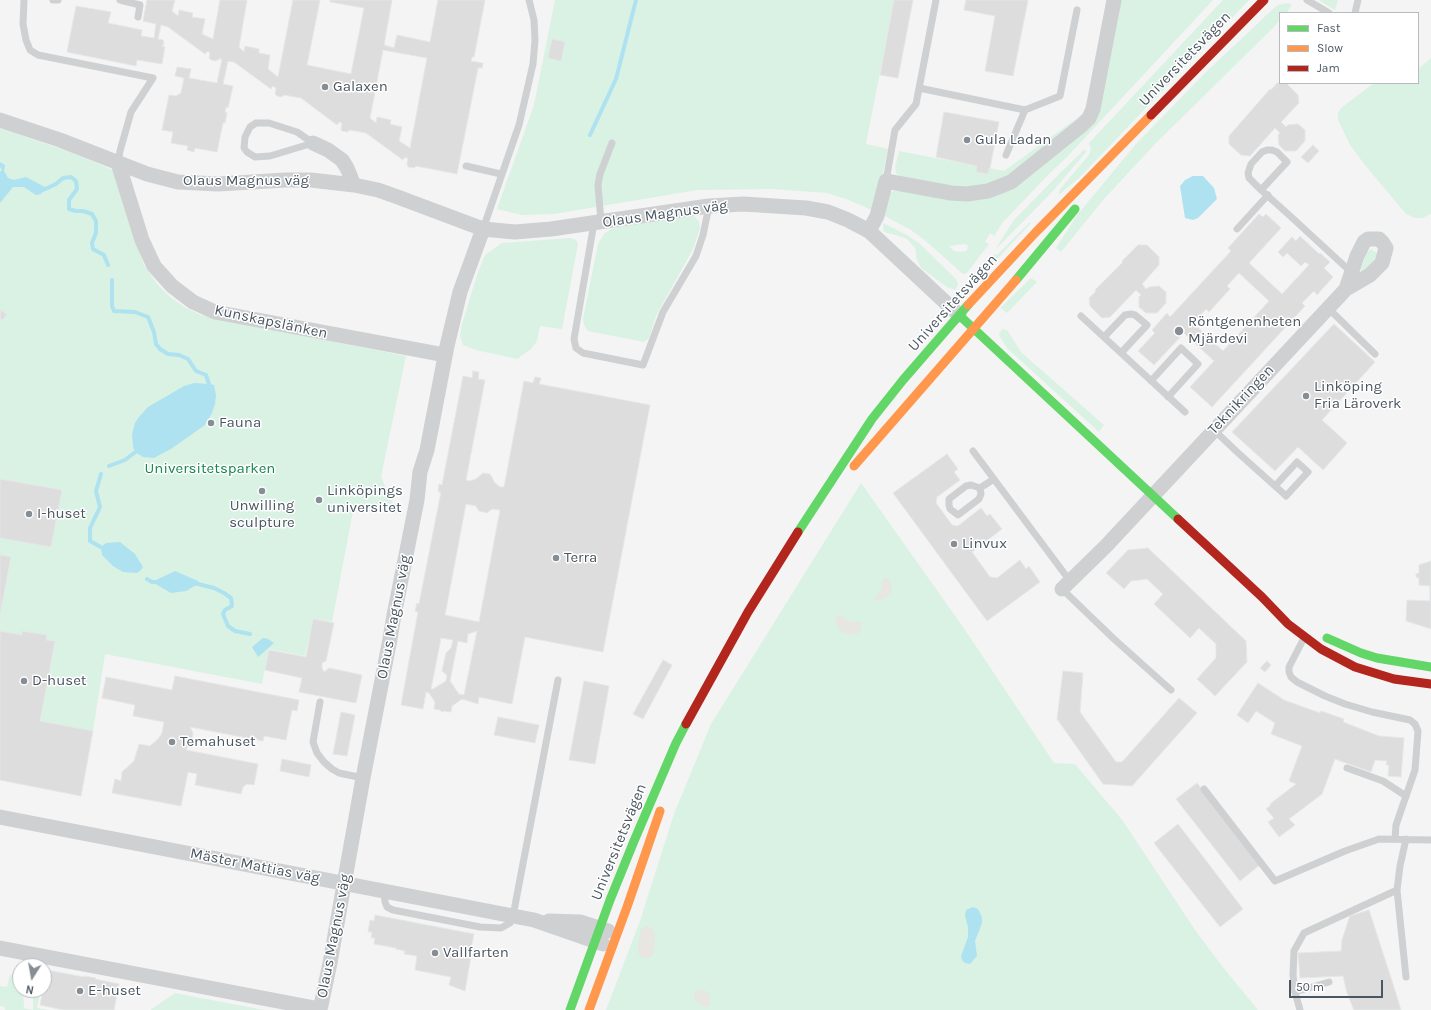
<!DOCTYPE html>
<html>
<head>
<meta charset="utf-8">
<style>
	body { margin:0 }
	#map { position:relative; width:1431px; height:1010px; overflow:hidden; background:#f4f4f4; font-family:Karla,sans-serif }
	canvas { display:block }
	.legend { position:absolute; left:1279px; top:12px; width:140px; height:72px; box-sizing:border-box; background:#fff; border:1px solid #b7bbc0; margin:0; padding:5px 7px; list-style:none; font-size:12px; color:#4a5661 }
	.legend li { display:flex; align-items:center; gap:8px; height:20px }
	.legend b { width:20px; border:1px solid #b7bbc0 }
	.north { position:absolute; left:12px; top:958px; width:40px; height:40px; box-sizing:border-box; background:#fff; border:1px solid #b7bbc0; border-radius:50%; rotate:191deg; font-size:11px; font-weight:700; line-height:16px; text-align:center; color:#4a5661 }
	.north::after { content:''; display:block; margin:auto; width:14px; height:18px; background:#868d94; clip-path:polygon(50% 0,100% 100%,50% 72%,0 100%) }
	.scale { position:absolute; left:1289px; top:980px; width:94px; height:18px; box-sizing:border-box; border:2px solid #4a5661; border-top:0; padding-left:5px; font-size:12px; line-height:14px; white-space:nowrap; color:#4a5661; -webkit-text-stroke:3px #fff; paint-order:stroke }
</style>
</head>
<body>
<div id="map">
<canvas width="1431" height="1010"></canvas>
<ul class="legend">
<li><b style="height:5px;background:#63d668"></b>Fast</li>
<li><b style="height:5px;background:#ff974d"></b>Slow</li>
<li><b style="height:5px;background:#b3261e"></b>Jam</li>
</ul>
<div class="north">N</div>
<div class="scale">50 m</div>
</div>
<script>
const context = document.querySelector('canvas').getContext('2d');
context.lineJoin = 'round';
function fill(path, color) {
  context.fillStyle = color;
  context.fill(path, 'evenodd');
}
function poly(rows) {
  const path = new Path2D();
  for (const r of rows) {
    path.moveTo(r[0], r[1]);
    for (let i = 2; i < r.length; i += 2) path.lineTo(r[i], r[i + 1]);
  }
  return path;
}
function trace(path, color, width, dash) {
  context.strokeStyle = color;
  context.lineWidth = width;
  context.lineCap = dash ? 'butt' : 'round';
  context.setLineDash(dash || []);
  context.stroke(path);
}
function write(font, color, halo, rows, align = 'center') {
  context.font = font + ' Karla,sans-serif';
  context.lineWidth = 3;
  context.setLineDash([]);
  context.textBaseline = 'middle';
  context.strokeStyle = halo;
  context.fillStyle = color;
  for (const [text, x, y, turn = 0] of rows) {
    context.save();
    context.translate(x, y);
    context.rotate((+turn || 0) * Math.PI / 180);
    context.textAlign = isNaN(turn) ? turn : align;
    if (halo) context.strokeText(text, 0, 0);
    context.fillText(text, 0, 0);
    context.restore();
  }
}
fill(poly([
	[555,0,894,0,866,144,888,149,878,199,872,210,846,199,827,193,772,189,697,190,554,214,522,215,497,209,534,105],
	[1118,0,1213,0,1067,157,1052,171,1003,222,994,236,990,233,985,242,989,244,967,273,963,274,927,242,911,230,885,216,888,198,891,192,897,190,980,197,1084,130],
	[965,244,968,246,967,250,966,251,960,252,954,251,949,246],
	[1223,0,1249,0,1080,177,1060,194,1059,193,1060,189,1089,155,1091,149,1089,143],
	[1319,0,1338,0,1335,10,1325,4],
	[1288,3,1292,5,1286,13,1280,13,1280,20,1274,27,1157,142,1103,200,1061,252,1056,248,1078,214,1136,144,1205,73,1272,10,1278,5],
	[1431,58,1431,214,1422,218,1415,218,1406,214,1365,165,1350,145,1338,120,1338,113,1341,108,1374,83,1418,83,1418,69],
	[1087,111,1012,176,987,186,944,188,902,178,896,173,895,167,899,151,977,166,976,172,988,174,989,168,1004,171],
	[0,128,73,153,113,170,144,265,158,285,170,297,186,308,201,315,406,356,381,477,397,513,354,506,332,622,313,619,305,656,269,649,262,684,105,654,93,731,40,721,55,641,46,640,46,635,23,631,22,635,0,631,0,614,11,557,0,555,0,538,51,547,62,490,0,479],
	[1085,149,1086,152,1053,191,995,250,1013,221,1058,175],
	[693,215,699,221,700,229,693,249,656,316,649,338,644,342,588,331,584,325,583,319,598,244,604,234,612,228],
	[883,223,905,234,919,243,956,279,958,285,955,290,947,287,921,268,916,258,916,254,915,248,907,239,902,237,884,232,883,226],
	[1029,223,1031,223,974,284,973,280,990,256,998,254],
	[570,238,576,240,578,244,562,329,540,326,537,341,531,349,517,359,476,350,463,345,460,336,462,324,478,272,485,255,502,243],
	[1371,249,1377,253,1377,257,1364,274,1360,273,1366,253],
	[1031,278,1037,282,1007,313,1000,308],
	[1002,329,1007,330,1021,352,1104,425,1099,432,1007,348,999,335],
	[861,483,963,627,1054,763,1075,764,1123,821,1195,930,1222,966,1258,1010,606,1010,640,921,674,814,711,724],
	[10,975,20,977,20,990,23,990,24,1008,33,1010,33,990,41,990,37,1008,48,1010,5,1010,5,1007,0,1006,0,986,7,987],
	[175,993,264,1010,150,1010]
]), '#d9f2e3');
fill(poly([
	[885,577,889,580,892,587,891,592,887,597,882,600,879,601,876,600,875,597,881,590,882,581],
	[837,616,842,616,850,622,861,621,861,628,859,633,855,635,843,633,838,628,835,621],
	[646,926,651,928,655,934,655,941,653,955,648,958,643,958,639,955,638,945,641,929],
	[702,989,709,993,710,1000,710,1005,707,1007,703,1006,694,998,694,993,698,990]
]), '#e7e6e1');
fill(poly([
	[0,162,5,165,4,171,8,178,14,180,26,177,45,187,41,194,36,195,24,187,13,187,0,203,0,172,2,170,0,167],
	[1193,176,1203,176,1214,188,1217,199,1198,218,1193,220,1185,218,1180,186,1185,180],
	[194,383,209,384,214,385,216,395,215,404,212,413,205,425,171,449,154,458,143,457,135,452,133,446,132,434,135,423,139,417,148,407,184,386],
	[120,542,135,554,143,567,140,571,137,573,123,572,113,566,102,555,101,547,106,543],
	[175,571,198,581,198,584,186,591,171,593,152,582],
	[263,638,268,639,274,643,258,657,252,647],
	[973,907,978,909,982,917,982,923,975,941,977,956,970,964,965,963,962,960,961,956,968,937,968,927,965,916,966,910]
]), '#aee2f0');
trace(poly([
	[590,135,616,79,636,0],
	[43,190,56,184,63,178,71,177,76,181,77,189,69,200,69,209,76,211,83,211,92,214,96,221,96,233,92,243,93,249,104,255,108,265],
	[112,280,112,306,114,311,135,312,148,317,154,332,156,344,160,349,168,354,179,355,188,359,196,371,206,375,209,384,207,389],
	[109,466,125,460,138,450],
	[101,474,96,491,100,507,90,528,90,541,106,550],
	[147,579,152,582,157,582],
	[194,583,214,588,224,593,231,598,232,606,225,610,223,614,228,626,235,631,250,634]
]), '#aee2f0', 4);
const building = poly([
	[147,0,175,0,172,11,178,16,179,10,193,13,192,17,205,19,202,34,213,39,220,0,247,0,239,47,244,52,245,46,259,49,259,53,270,55,268,69,278,77,293,0,320,0,307,65,351,74,364,8,330,2,330,0,392,0,384,45,394,48,397,35,430,42,438,0,485,0,474,57,472,57,471,61,483,63,482,68,478,68,457,174,416,166,414,168,408,167,407,164,408,159,405,157,403,160,366,133,350,130,347,132,342,131,341,129,342,123,339,122,337,125,301,98,284,95,282,97,277,96,275,94,276,88,273,86,271,89,234,62,228,61,223,84,233,86,228,108,226,107,225,112,227,113,225,123,223,123,217,152,195,148,194,152,187,150,188,146,171,143,173,132,162,130,169,95,176,96,181,93,184,78,175,76,177,67,191,69,189,78,217,83,222,59,219,59,216,61,211,60,209,58,210,53,208,51,205,54,168,27,161,25,158,39,163,40,164,44,162,46,165,47,162,64,137,60,136,66,67,52,76,6,111,12,108,23,142,30,141,36,154,38,156,24,143,21,147,0],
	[383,50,427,58,410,148,399,141,402,127,390,124,391,120,377,117,376,123,370,118,383,50],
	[894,0,913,0,898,78,880,75,894,0],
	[966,0,1028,0,1013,76,985,71,995,16,964,10,966,0],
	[552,39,565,42,561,61,548,58,552,39],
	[1277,83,1286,83,1298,95,1299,103,1281,122,1286,127,1288,125,1298,124,1305,130,1305,141,1296,151,1285,151,1279,145,1278,135,1280,133,1275,128,1250,156,1241,155,1229,144,1229,136,1270,89,1271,90,1277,83],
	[944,112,999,122,990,168,989,168,988,174,976,172,977,166,936,157,944,112],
	[1313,145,1319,151,1308,163,1301,157,1313,145],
	[1259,214,1263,217,1266,214,1281,228,1249,263,1282,294,1309,265,1305,262,1301,266,1287,253,1283,257,1278,252,1292,237,1296,241,1300,236,1319,254,1320,253,1330,262,1324,268,1333,277,1317,295,1314,291,1302,303,1305,306,1212,407,1190,387,1214,361,1184,333,1154,365,1138,351,1155,333,1152,330,1167,313,1170,317,1231,251,1228,248,1259,214],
	[1239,273,1269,301,1223,351,1193,323,1206,309,1209,312,1230,289,1227,286,1239,273],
	[1138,245,1147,245,1159,257,1159,265,1142,284,1146,289,1149,287,1159,286,1166,292,1166,303,1157,313,1146,313,1139,307,1139,297,1141,295,1136,290,1110,317,1102,318,1090,306,1089,298,1096,291,1095,290,1123,262,1122,261,1138,245],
	[1,310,7,315,2,320,0,318,1,310],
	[1334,324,1375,362,1322,420,1347,443,1323,470,1298,447,1275,471,1232,432,1334,324],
	[473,371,479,372,478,379,485,380,466,480,470,481,476,479,483,473,490,474,495,483,500,487,504,487,524,381,533,383,535,377,541,378,539,384,650,405,603,652,525,637,512,704,479,697,478,704,462,699,452,706,451,712,444,711,442,712,440,710,434,709,435,702,429,693,426,692,423,709,401,705,418,612,415,611,417,603,419,604,441,492,438,492,439,484,442,485,463,376,472,378,473,371],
	[466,504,476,506,479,511,487,513,492,509,500,510,479,622,445,615,466,504],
	[477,631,464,695,459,694,450,681,458,641,467,643,468,634,477,631],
	[441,638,453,640,451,648,446,653,442,671,447,675,446,681,433,689,431,689,441,638],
	[947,454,958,469,954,472,960,480,937,497,936,503,952,525,958,526,981,508,987,516,990,514,1002,529,972,552,990,577,997,578,1020,560,1026,569,1029,566,1040,582,987,621,893,493,947,454],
	[0,479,62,490,51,547,0,538,0,479],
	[1148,548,1246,641,1247,662,1215,696,1197,679,1216,658,1216,644,1199,628,1190,638,1154,604,1163,594,1147,579,1131,581,1124,589,1106,573,1128,550,1148,548],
	[0,555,11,557,0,614,0,555],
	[1431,561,1431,629,1406,621,1407,600,1430,601,1430,586,1419,585,1419,578,1416,577,1416,574,1419,573,1419,565,1431,561],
	[313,619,334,623,326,661,322,663,322,668,324,672,329,668,362,675,356,703,299,692,302,678,265,670,269,650,306,657,313,619],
	[0,631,22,635,22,631,47,635,46,640,55,641,40,721,93,731,81,796,0,780,0,631],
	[663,660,672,665,643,719,633,714,663,660],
	[1267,661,1271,665,1265,672,1260,668,1267,661],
	[1063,671,1083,673,1080,712,1116,762,1122,762,1179,698,1197,713,1132,786,1103,784,1057,719,1063,671],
	[175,676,299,700,297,711,292,710,286,740,264,736,263,741,190,727,193,733,192,739,186,750,258,764,254,785,247,784,243,787,241,794,195,785,197,774,188,772,181,806,112,793,115,779,121,781,122,772,134,761,139,744,150,746,158,739,162,733,164,722,133,716,135,705,102,698,106,677,172,690,175,676],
	[584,681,609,686,595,764,569,760,584,681],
	[1258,683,1284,700,1320,713,1321,711,1344,719,1343,722,1379,736,1404,738,1401,777,1388,776,1389,765,1386,765,1387,761,1375,760,1371,772,1335,759,1322,794,1289,819,1295,825,1279,837,1268,822,1274,818,1266,809,1271,805,1270,804,1296,784,1289,781,1302,746,1271,734,1275,723,1256,711,1248,723,1237,715,1258,683],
	[341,712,355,715,347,756,333,754,341,712],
	[498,717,539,725,535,743,494,735,498,717],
	[282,759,311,765,309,777,280,771,282,759],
	[1197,783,1261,864,1240,881,1176,799,1197,783],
	[1178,824,1243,909,1220,927,1154,843,1178,824],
	[1369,910,1392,981,1401,1010,1354,1010,1347,993,1343,976,1300,978,1298,953,1341,951,1342,940,1350,916,1369,910],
	[375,915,474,934,470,953,466,952,465,955,471,956,465,991,449,985,451,977,415,970,417,956,404,954,405,951,396,949,396,948,374,944,375,938,371,938,372,932,368,932,370,920,374,921,375,915],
	[47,970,84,977,84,976,96,978,95,979,119,984,114,1010,63,1010,40,1005,47,970]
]);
fill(building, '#ddddde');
trace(building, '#e5e6e7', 1);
trace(poly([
	[24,0,23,24,26,40,30,50,38,55,153,78,131,112,120,151,118,163],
	[53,0,58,0],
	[120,0,140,5,138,17],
	[1307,0,1329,13],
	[1355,13,1358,0],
	[919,88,1025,110,1060,96,1077,10],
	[256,123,269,123,297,132,313,143,270,156,255,157,247,152,244,148,245,137,250,127,256,123],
	[1006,155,1025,110],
	[466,166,501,174],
	[886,181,895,130,916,104,936,0],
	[1261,190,1287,162,1277,152,1272,150,1267,150,1262,152,1251,164,1248,173,1249,178,1261,190,1288,214,1351,272],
	[601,222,598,185,600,174,612,143],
	[594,223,574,339,576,348,583,353,643,365,663,312,696,256,703,235,709,206],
	[483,229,519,125,533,64,535,40,534,20,529,0],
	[1237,229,1268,195],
	[1328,308,1375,354],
	[1081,316,1185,412],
	[1104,337,1125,315,1131,314,1135,315,1147,325,1121,353],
	[1151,381,1181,348,1198,364,1168,397],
	[1214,430,1236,451,1275,486,1284,494,1286,496,1308,472,1297,462,1275,486],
	[973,451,1070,581],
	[971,485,980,488,981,494,979,499,958,515,950,509,949,505,949,499,966,486,971,485],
	[980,488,994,479],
	[1062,589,1114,639,1171,690],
	[1304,638,1289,667,1289,672,1291,677,1297,682,1325,696,1345,704,1372,712,1410,720,1415,724,1418,731,1415,770,1396,825,1395,839],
	[320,702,313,742,317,753,324,762,332,769,339,773,363,778],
	[1347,768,1383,781,1406,796],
	[1204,789,1275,881,1345,851,1379,839,1431,840],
	[384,891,385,902,387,907,393,910,480,927,501,928,510,923,513,916,558,680],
	[1406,977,1397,890,1400,866,1406,839],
	[1295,992,1329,982],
	[1300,1010,1295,992,1293,975,1294,951,1304,933,1397,890]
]), '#ced0d2', 7);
trace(poly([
	[0,120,60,140,147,174,178,182,218,184,286,180,311,180,354,185,378,190,395,196,483,229,515,232,551,229,709,206,743,204,806,208,828,212,848,220,869,231,959,315],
	[313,143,328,150,342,160,347,168,354,185],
	[118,163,142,240,154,266,172,286,193,302,215,312,445,355],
	[869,231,877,216,886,181,951,193,967,194,988,191,1011,182,1082,125,1089,118,1093,109,1114,0],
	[1062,589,1106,546,1346,289,1370,275,1382,263,1386,248,1383,243,1379,239,1368,239,1364,242,1357,256,1346,289],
	[0,817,534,920,603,944],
	[549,921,580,922,608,931],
	[0,948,320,1009],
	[320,1010,330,963,363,778,390,639,394,615,417,500,420,472,427,450,447,346,460,292,483,229]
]), '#ced0d2', 15);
trace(poly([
	[1016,280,1075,209],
	[959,315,1178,519],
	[798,532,872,419,903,380,968,305],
	[1327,638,1361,653,1377,658,1431,667],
	[570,1010,610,900,634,841,676,743,686,724]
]), '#63d668', 9);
trace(poly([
	[968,305,1036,232,1151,115],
	[854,466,1016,280],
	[589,1010,627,907,660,811]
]), '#ff974d', 9);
trace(poly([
	[1151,115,1264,0],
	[1178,519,1262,597,1288,624,1321,649,1355,667,1394,679,1431,684],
	[686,724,748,612,798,532]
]), '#b3261e', 9);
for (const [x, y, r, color] of [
	[325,87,4,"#868d94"],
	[967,140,4,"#868d94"],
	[1179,331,5,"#868d94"],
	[1306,396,4,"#868d94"],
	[211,423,4,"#868d94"],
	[262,491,4,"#868d94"],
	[319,500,4,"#868d94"],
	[29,514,4,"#868d94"],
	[954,544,4,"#868d94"],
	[556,558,4,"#868d94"],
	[24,681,4,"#868d94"],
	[172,742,4,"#868d94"],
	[435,953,4,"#868d94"],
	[80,991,4,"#868d94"]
]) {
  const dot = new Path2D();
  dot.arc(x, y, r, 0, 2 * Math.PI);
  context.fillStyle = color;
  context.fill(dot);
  trace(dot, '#fff', 1.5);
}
write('15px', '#4a5661', '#fff', [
	["Universitetsvägen",1185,59,-46],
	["Olaus Magnus väg",246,181],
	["Olaus Magnus väg",665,214,-8],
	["Universitetsvägen",953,303,-48],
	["Kunskapslänken",271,322,12],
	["Teknikringen",1241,400,-47],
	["Olaus Magnus väg",394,617,-79],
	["Universitetsvägen",619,842,-68],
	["Mäster Mattias väg",255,866,11],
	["Olaus Magnus väg",334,936,-79]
]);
write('15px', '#4a5661', '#fff', [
	["Galaxen",333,87],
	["Gula Ladan",975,140],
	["Röntgenenheten",1188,322],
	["Mjärdevi",1188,339],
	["Linköping",1314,387],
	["Fria Läroverk",1314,404],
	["Fauna",219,423],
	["Linköpings",327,491],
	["universitet",327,508],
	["Unwilling",262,506,"center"],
	["sculpture",262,523,"center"],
	["I-huset",37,514],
	["Linvux",962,544],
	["Terra",564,558],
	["D-huset",32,681],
	["Temahuset",180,742],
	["Vallfarten",443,953],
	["E-huset",88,991]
], 'left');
write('15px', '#17864f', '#fff', [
	["Universitetsparken",210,469]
]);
</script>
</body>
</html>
